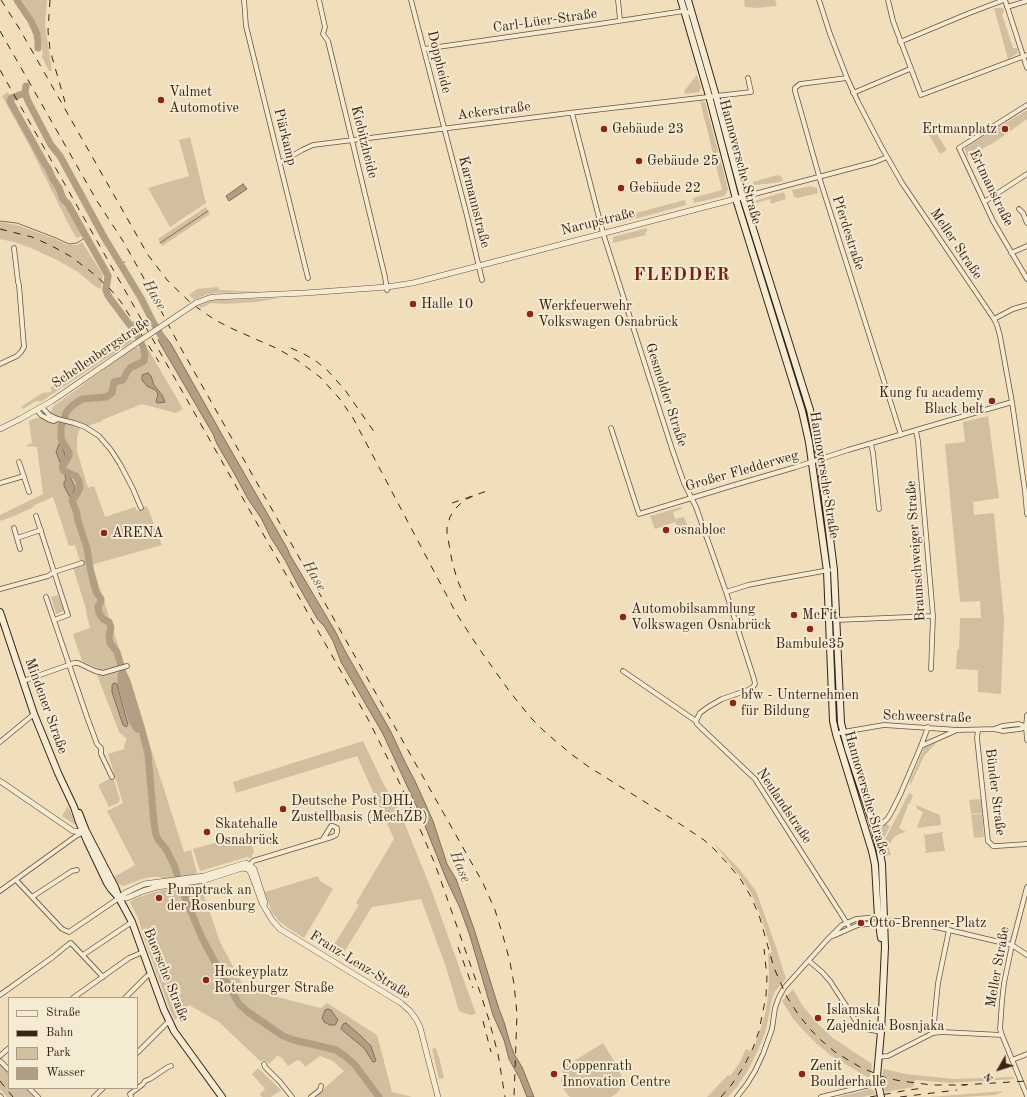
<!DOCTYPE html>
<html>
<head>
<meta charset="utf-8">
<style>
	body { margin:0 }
	#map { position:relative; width:1027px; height:1097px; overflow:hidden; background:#f0dfba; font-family:"Old Standard TT",serif }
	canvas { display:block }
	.legend { position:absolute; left:8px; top:997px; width:130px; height:92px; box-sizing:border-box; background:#f5ead2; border:1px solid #aa9a88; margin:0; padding:5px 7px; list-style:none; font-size:12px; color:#392319 }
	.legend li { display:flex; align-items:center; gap:8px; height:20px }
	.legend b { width:20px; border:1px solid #aa9a88 }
	.north { position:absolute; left:979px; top:1049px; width:40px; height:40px; -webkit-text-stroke:3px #f5ead2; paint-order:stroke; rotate:231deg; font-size:11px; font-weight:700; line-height:16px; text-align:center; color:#392319 }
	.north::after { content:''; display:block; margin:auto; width:14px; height:18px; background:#392319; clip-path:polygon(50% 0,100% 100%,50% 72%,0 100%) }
</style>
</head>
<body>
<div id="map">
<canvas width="1027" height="1097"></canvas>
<ul class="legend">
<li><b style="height:5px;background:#f5ead2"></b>Straße</li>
<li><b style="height:5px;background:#392319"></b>Bahn</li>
<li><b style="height:11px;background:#d1bf9f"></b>Park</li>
<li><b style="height:11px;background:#b29f83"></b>Wasser</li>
</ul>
<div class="north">N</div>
</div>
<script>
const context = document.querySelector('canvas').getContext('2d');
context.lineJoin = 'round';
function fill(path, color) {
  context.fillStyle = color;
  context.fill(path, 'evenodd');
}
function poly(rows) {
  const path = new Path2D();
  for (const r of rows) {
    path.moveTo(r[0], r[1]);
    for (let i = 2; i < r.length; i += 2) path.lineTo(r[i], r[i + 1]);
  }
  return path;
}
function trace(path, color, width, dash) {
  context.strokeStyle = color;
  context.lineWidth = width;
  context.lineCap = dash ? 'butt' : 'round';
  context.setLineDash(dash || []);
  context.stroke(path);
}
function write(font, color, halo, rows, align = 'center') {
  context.font = font + ' "Old Standard TT",serif';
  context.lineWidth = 4;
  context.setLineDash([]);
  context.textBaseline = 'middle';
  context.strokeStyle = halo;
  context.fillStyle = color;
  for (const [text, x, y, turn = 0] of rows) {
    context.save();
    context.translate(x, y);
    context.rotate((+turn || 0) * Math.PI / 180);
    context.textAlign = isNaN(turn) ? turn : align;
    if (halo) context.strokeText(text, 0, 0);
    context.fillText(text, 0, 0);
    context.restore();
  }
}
fill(poly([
	[22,0,47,0,45,25,52,71,49,71,42,57,43,54,41,38,36,23],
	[744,0,775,0,777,6,756,8,745,7],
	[994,8,1003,8,1004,12,1002,14,1013,48,1017,48,1018,53,1008,59],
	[697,75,701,87,699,92,685,94,684,91],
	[8,92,89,238,112,276,109,281,81,236,77,238,71,229,28,143,2,96],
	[700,101,705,102,728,189,726,194,724,196,694,203,693,198,722,190],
	[1027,110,1027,119,995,142,967,157,965,149,966,147],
	[935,131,947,150,940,154,929,135],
	[190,137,206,203,170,227,148,188,189,176,179,140],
	[777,175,782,177,783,181,775,183,754,185,753,182],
	[811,186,817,188,818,193,798,198,794,197,792,190],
	[784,192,786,199,771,204,770,199,752,204,755,201,758,200],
	[685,200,686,205,620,223,608,223,606,221],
	[206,207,210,214,162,246,158,239],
	[0,222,17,225,55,239,68,245,77,245,82,242,103,275,101,289,96,287,78,272,57,260,31,248,14,242,0,239],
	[647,228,647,231,645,232,646,235,613,243,613,237],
	[103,285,107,289,109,297,139,337,136,339,104,296,102,289],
	[218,287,220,290,261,292,216,293,208,294,194,300,189,295,197,289],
	[280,298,256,302,226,304,211,303,201,308,198,306,210,301,216,300],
	[129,335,133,341,42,401,36,401,23,409,21,407,42,393,51,392,51,387,95,361],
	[136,346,142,352,148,349,183,409,176,413,142,404,102,420,102,421,85,427,81,425,77,437,77,451,88,488,94,486,105,517,135,507,137,511,147,506,162,545,94,564,93,567,184,852,191,850,197,873,189,876,187,885,200,884,220,942,245,989,321,1008,327,1003,377,1035,392,1092,412,1097,314,1097,344,1071,333,1061,320,1056,305,1067,301,1061,297,1060,288,1066,281,1057,277,1056,269,1064,265,1060,260,1061,219,1022,189,1005,175,1020,170,1010,144,938,138,918,130,902,134,899,148,894,175,887,174,883,129,896,128,894,142,889,157,885,166,879,159,877,151,877,142,879,123,886,117,883,114,877,135,865,107,811,123,803,108,754,124,749,124,746,127,739,119,732,97,675,99,669,82,661,73,634,90,628,86,612,86,609,72,564,80,561,75,545,69,546,53,497,33,506,34,507,14,516,0,521,0,515,43,494,37,447,25,446,32,443,29,421,36,418,39,418,52,410,52,408,55,405],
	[988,416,999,498,973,502,974,515,994,513,1004,619,1001,694,978,692,978,670,956,669,957,650,959,649,960,618,981,618,980,601,960,602,945,444,965,442,963,422],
	[681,507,682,509,673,512,675,519,684,517,689,529,687,530,685,528,682,529,683,532,680,533,675,522,655,529,650,516],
	[58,595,64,611,56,614,51,597],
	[363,741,384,785,395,802,402,817,431,889,476,1014,470,1015,459,1011,445,964,421,899,372,907,341,957,330,951,359,905,356,903,394,839,357,756,236,793,233,782],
	[937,742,924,756,910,786,910,781,925,746,931,745],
	[111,778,114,780,120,800,118,803,109,807,98,785],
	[909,793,913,795,910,803,907,805,908,806,899,828,906,832,899,834,893,838,889,845,889,848,891,855,885,856,884,841],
	[981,799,982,813,971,814,969,800],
	[916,805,940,815,941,825,924,827,923,829,923,827,919,828,917,827,923,812,917,809,917,807],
	[68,806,76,824,74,824,62,816],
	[982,814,984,837,974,838,971,815],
	[886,824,890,826,882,842,877,828],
	[944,832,942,834,945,852,943,851,925,853,924,852,926,852,924,833,925,833,925,835],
	[247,834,254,851,251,858,247,857,200,871,193,849],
	[713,842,740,870,756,891,776,947,786,979,775,991,772,999,769,1015,765,1033,758,1050,748,1070,737,1087,728,1097,707,1097,728,1075,730,1076,739,1064,746,1049,752,1052,760,1031,765,1014,768,996,769,977,768,954,772,952,760,914,751,893,742,879],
	[318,876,320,881,333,889,304,938,288,928,279,921,271,911,265,892],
	[793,989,802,1005,818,1024,833,1038,872,1064,871,1074,869,1078,830,1055,816,1043,802,1029,792,1017,782,1001],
	[603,1043,618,1067,622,1077,623,1083,620,1089,617,1093,611,1097,570,1097,564,1090,561,1080,563,1070,565,1066,569,1061,574,1061],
	[436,1048,438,1055,439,1057,444,1078,439,1079,432,1049],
	[0,1065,9,1073,9,1088,25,1088,34,1097,7,1097,0,1089],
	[258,1068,281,1090,271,1097,262,1097,260,1094,265,1089,252,1074],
	[883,1069,906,1074,954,1079,1011,1077,1013,1077,1014,1079,950,1083,915,1080,913,1087,885,1092,882,1081],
	[870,1089,873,1090,876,1094,863,1097,838,1097],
	[1004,1091,995,1095,961,1097,930,1097]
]), '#d1bf9f');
const water = poly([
	[243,184,247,189,229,201,226,196,243,184],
	[165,336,171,344,225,440,287,548,290,555,335,631,344,649,391,732,405,762,415,781,433,821,447,864,456,879,474,929,499,1009,504,1022,510,1043,514,1054,522,1067,534,1097,527,1097,520,1079,509,1059,504,1040,493,1015,470,936,460,908,447,881,421,816,383,734,341,662,333,641,324,626,318,620,299,587,285,560,271,538,261,518,248,499,234,473,217,444,213,434,158,340,165,336],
	[148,373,151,376,154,385,162,395,165,402,157,403,156,401,158,395,157,392,155,390,147,386,142,380,142,375,148,373],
	[61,439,64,443,63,448,65,455,65,463,62,467,56,452,61,439],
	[64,471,68,473,75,487,73,494,74,497,72,500,67,492,64,486,64,482,66,480,64,471],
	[114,683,117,684,128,725,126,727,123,725,112,692,112,685,114,683],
	[328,1009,331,1010,338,1020,335,1025,330,1025,324,1022,322,1018,325,1010,328,1009],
	[346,1023,361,1036,371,1046,376,1061,373,1062,364,1048,341,1029,343,1024,346,1023]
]);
fill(water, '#b29f83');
trace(water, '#826d59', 1);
trace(poly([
	[0,221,17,223,56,238,69,244,77,243,86,237],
	[160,243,208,211],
	[121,264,125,262]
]), '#826d59', 1);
trace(poly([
	[17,0,31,21,37,34,38,42,38,48],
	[26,86,25,93,28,101,51,145,60,156,104,237,141,298,153,322,167,346],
	[25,93,11,98,10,101,45,164,48,168,53,179,59,188,63,199,68,204,106,272,108,276,106,290,109,297,136,333,143,347,145,355,144,361,130,368,127,372,123,380,114,382,112,393,106,397,82,399,73,405,67,411,61,427,61,439,69,452,69,456,62,467,64,471,76,476,79,481,80,488,77,494,72,500,77,514,78,521,87,548,90,568,96,592,101,599,101,602,98,606,99,613,103,619,109,622,111,628,109,636,110,643,114,648,117,652,123,673,121,675,121,683,132,721,137,729,142,730,148,754,154,823,156,835,159,841,166,849,174,865,184,895,202,938,216,964,239,1004,248,1012,283,1036,294,1040,336,1050,345,1056,355,1065,379,1097],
	[123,673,127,681,142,730]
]), '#b29f83', 7);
const minor = poly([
	[244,0,246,26,308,278],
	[319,0,325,27,323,34,328,41,385,277,387,290],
	[411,0,467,216,482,280],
	[618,0,620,20],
	[819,0,830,34,847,78,858,102,882,148,902,183,994,319,997,325,1000,336,1012,402,1025,491,1027,514],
	[888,0,893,21,921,95,1027,55],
	[1005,0,1027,68],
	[1007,7,1027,1],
	[900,42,967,14,1004,0],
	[424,49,599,24,684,11,692,14],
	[847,78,800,84,795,88,795,91,821,183,901,435],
	[853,93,910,69],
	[1027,105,959,148,993,221,1027,279],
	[572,113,603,233,672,449,684,483,696,507,726,592,754,679,755,684,753,687,748,690,722,699,708,707,700,713,696,721],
	[280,163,302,150,313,145,569,113,751,92,748,78],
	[743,197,875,162,887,157],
	[984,202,1027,174],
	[1019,209,1023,213,1027,223],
	[1011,253,1027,246],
	[994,319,1013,309,1027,305],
	[0,364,17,356,21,352,24,347,19,285,18,282,14,248],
	[42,407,49,415,58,419,74,423,85,427,99,436,111,450,120,464,133,489,141,508],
	[37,410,41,415,50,420,54,421,58,419],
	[611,428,639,514,731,486,796,467,848,450,1012,402],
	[916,431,918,441,933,616,931,669],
	[871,444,873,453,879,509],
	[19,462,29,492],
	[0,483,24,476],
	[36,516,68,615,54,620],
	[14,528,20,549],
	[17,538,41,530],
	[0,589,48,576,54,572,82,563],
	[726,592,748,585,768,581,829,570],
	[46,597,87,717,97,744,101,748,101,754,112,777],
	[829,618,837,620,933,616],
	[623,671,696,721,697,724,755,779,850,928],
	[23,681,74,663,78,663,95,671,103,673,127,666],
	[1027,715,1026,727,1027,740],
	[994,729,1003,731,1020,729,1027,727],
	[978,730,977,738,988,841,993,846,997,846,1027,844],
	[836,734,843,732,884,725,958,730,994,729,1002,726,1019,724,1027,727],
	[0,742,34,714],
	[921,746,955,731],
	[874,827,883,823,888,818,892,811,900,795,921,746,928,727],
	[249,867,253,861,332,837,336,835,337,832,337,828,333,826,331,826,323,839],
	[16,880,62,929,69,932,119,898],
	[1027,887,1012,945,1004,983,1002,1001,1000,1029,1002,1035,1027,1096],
	[0,891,76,836,83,832],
	[32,897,72,871,77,870],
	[833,936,858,925,879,923,884,921,907,921,949,930,1012,945,1027,955],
	[83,955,132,922],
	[809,961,822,972,830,981,856,1021,866,1029,881,1032],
	[0,995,53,957,70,943,71,943,103,977],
	[73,998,129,958,143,952],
	[125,998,146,977,150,974],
	[933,1033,938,983,949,930],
	[137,1053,169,1021],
	[0,1056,9,1048],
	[878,1057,888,1056,933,1033,942,1032,1002,1035],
	[1012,1060,1027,1054],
	[0,1061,9,1070],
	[264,1064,265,1067,280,1082,292,1097],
	[29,1088,38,1097],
	[0,1096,1,1097],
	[94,1097,103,1088],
	[131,1097,130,1094,143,1084,145,1081,150,1079,168,1067,171,1066],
	[311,1097,320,1090,321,1086],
	[737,1097,747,1084,755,1071,763,1054,772,1029,775,1008,779,997,784,988,827,940,842,925,856,919,878,917,880,918],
	[821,1097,878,1083]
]);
const tertiary = poly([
	[196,303,209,298,215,297,305,293,387,287,413,283,743,197],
	[0,429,20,419,52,401,135,344],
	[0,781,73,831,83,832,85,831],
	[119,898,127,898,143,891,157,887,205,880,242,868,248,869,251,873,262,903,272,920,280,929,401,1003,410,1011,416,1019,420,1027,438,1097],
	[119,898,125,893,144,884,204,876,246,863,250,865,254,869,265,903]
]);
const secondary = poly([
	[681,0,709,96,736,199,802,411,809,442,827,571,833,721,836,734,872,851,875,865,878,917,881,938],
	[688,0,716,96,743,197,810,410,820,459,834,570,841,723,848,749,874,827,879,847,882,864,885,947,881,1032,877,1076,878,1083,881,1097],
	[0,612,34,714,58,773,74,807,79,822,87,841,107,883,111,889,119,898,132,922,164,1010,174,1031,222,1097],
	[79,813,86,831,115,887,118,895]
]);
trace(minor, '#675241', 5.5);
trace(tertiary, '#675241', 6);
trace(secondary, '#392319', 8);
trace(minor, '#f5ead2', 4);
trace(tertiary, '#f5ead2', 5);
trace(secondary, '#f5ead2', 6);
trace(poly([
	[1,0,19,28,148,255,168,281,192,304,215,320,233,329,278,349,297,360,320,377,339,398,353,418,456,613,480,650,510,692,531,718,545,732,571,754,589,767,677,822,704,840,714,849,728,864,741,880,750,895,759,915,774,968,787,997,798,1014,810,1029,822,1041,835,1052,860,1067,886,1078,901,1081,932,1085,966,1085],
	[50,0,48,31,50,50,65,102],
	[0,31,97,201,123,241,141,273,178,343,483,883,495,910,503,936,510,962,514,984,517,1014,514,1097],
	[0,70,330,652,369,721,393,769,408,801,435,864,480,992,489,1020,498,1054,505,1097],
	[0,229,32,237,50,245,70,256,94,274,111,290,121,302,159,362],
	[291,348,304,354,316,361,328,371,345,390,375,433],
	[452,503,487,491],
	[466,601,457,579,452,561,447,533,447,526,450,517,455,509,463,501,473,496],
	[458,947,473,988],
	[483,1021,491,1052],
	[0,1081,13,1097],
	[961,1085,1027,1081],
	[721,1097,732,1084,744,1066,753,1048,759,1031,766,996,767,977,764,949],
	[870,1097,908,1090,925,1088],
	[900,1097,957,1090]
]), '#392319', 1, [7, 7]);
const tertiaryBridge = poly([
	[135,344,196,303]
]);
trace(tertiaryBridge, '#675241', 6, []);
trace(tertiaryBridge, '#f5ead2', 5);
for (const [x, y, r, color] of [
	[161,100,4,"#8f2418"],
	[604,129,4,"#8f2418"],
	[1005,129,4,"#8f2418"],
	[639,161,4,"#8f2418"],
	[621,188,4,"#8f2418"],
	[413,304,4,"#8f2418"],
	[530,314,4,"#8f2418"],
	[992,401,4,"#8f2418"],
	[666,530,4,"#8f2418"],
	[104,533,4,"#8f2418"],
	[794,615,4,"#8f2418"],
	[623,617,4,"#8f2418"],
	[810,629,4,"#8f2418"],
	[733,703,4,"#8f2418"],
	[283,809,4,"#8f2418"],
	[207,832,4,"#8f2418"],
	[159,898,4,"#8f2418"],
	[861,923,4,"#8f2418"],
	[206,980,4,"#8f2418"],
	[818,1018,4,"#8f2418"],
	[554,1074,4,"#8f2418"],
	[802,1074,4,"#8f2418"]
]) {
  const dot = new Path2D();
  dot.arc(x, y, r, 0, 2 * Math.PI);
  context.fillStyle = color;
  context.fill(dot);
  trace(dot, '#f5ead2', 1.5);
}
write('14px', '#392319', '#f5ead2', [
	["Carl-Lüer-Straße",545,21,-8],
	["Doppheide",439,62,76],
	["Ackerstraße",494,111,-7],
	["Piärkamp",285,137,76],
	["Kiebitzheide",364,142,76],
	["Hannoversche Straße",740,162,75],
	["Ertmanstraße",991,188,64],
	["Karmannstraße",474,202,76],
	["Narupstraße",598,222,-14],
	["Pferdestraße",848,233,72],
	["Meller Straße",956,244,56],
	["Schellenbergstraße",101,353,-34],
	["Gesmolder Straße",666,395,72],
	["Großer Fledderweg",742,471,-16],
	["Hannoversche Straße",824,475,81],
	["Braunschweiger Straße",916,551,-94],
	["Mindener Straße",46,706,70],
	["Schweerstraße",927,717,2],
	["Bünder Straße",995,792,83],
	["Hannoversche Straße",866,793,74],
	["Neulandstraße",784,806,56],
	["Franz-Lenz-Straße",360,965,32],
	["Meller Straße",998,967,-80],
	["Buersche Straße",166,975,68]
]);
write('14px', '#392319', '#f5ead2', [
	["Valmet",169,92],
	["Automotive",169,108],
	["Gebäude 23",612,129],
	["Ertmanplatz",997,129,"right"],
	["Gebäude 25",647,161],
	["Gebäude 22",629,188],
	["Halle 10",421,304],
	["Werkfeuerwehr",538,306],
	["Volkswagen Osnabrück",538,322],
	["Kung fu academy",984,393,"right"],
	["Black belt",984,409,"right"],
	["osnabloc",674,530],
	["ARENA",112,533],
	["Automobilsammlung",631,609],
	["Volkswagen Osnabrück",631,625],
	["McFit",802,615],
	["Bambule35",810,644,"center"],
	["bfw - Unternehmen",741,695],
	["für Bildung",741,711],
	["Deutsche Post DHL",291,801],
	["Zustellbasis (MechZB)",291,817],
	["Skatehalle",215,824],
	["Osnabrück",215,840],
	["Pumptrack an",167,890],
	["der Rosenburg",167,906],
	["Otto-Brenner-Platz",869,923],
	["Hockeyplatz",214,972],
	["Rotenburger Straße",214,988],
	["Islamska",826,1010],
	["Zajednica Bosnjaka",826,1026],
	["Coppenrath",562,1066],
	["Innovation Centre",562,1082],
	["Zenit",810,1066],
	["Boulderhalle",810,1082]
], 'left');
write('italic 15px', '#634e3e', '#f5ead2', [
	["Hase",154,295,60],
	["Hase",314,576,60],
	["Hase",460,867,67]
]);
context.letterSpacing = '1px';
write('bold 18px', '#7a1f14', '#f5ead2', [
	["FLEDDER",682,275]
]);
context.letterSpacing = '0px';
</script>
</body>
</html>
